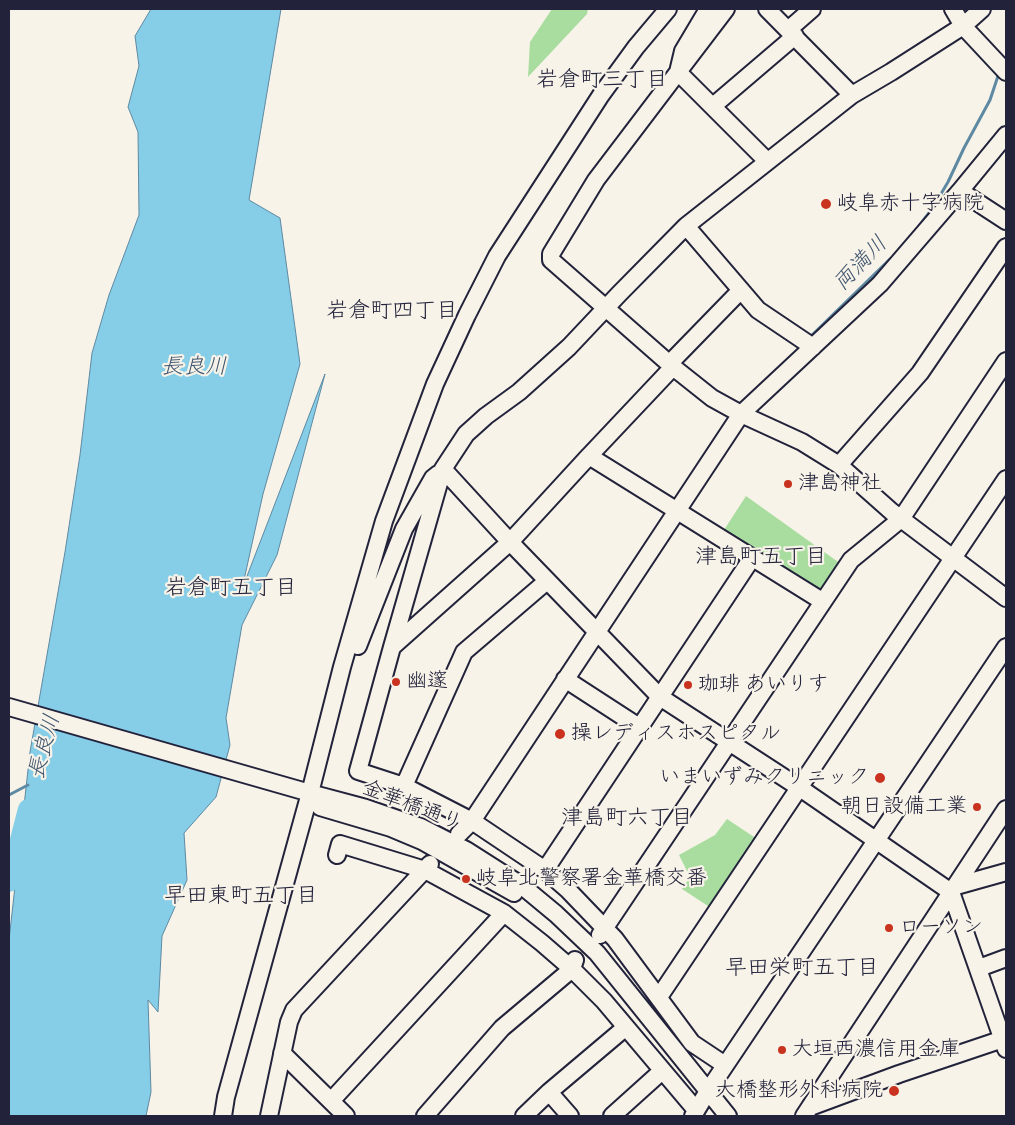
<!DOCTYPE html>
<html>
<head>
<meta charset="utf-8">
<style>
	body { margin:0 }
	#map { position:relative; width:1015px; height:1125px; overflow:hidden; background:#f7f3e8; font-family:Itim,sans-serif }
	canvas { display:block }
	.frame { position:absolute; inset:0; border:10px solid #22223b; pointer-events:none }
</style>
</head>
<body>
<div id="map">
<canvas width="1015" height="1125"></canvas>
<div class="frame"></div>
</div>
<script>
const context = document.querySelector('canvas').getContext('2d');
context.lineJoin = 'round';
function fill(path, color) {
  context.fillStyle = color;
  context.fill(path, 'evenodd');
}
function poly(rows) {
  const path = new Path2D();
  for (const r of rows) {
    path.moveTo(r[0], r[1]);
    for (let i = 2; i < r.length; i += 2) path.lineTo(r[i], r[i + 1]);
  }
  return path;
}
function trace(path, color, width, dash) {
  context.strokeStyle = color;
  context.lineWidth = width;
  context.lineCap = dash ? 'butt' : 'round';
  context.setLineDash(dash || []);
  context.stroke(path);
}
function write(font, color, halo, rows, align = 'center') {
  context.font = font + ' Itim,"Klee One",sans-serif';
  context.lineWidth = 4.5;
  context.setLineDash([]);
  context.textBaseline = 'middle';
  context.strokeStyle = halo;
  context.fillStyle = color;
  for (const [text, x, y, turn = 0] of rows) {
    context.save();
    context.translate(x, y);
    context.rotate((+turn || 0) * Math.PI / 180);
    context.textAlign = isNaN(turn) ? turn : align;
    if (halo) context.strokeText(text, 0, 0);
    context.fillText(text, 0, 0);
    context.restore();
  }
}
fill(poly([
	[552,9,588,9,587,14,528,77,530,42],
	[746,496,841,564,822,592,722,533],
	[727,819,757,839,711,908,682,889,690,877,679,855,715,835]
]), '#a9dd9f');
const water = poly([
	[151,9,281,9,249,200,280,218,300,364,263,494,242,589,325,374,277,555,242,625,226,718,230,745,216,797,184,833,187,880,162,936,158,1012,148,1000,151,1092,146,1116,9,1116,9,940,30,752,65,552,80,455,92,353,109,295,139,215,138,132,128,107,139,66,135,36,151,9]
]);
fill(water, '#86cde7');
trace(water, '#5e89a2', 1);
trace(poly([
	[1005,59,1006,58],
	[919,226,932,209,948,182,964,148,990,100,998,76],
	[810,337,890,259],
	[9,795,28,785]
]), '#5e89a2', 3);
trace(poly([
	[9,882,28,809]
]), '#86cde7', 20);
const minor = poly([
	[726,9,678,72,767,161],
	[767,9,852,95],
	[953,9,963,26,1006,72],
	[788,30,812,9],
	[713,106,795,36],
	[1006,135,960,191,1006,221],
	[960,191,880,284,741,414,802,442,839,465,892,512,1006,598],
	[686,226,852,95,891,72,963,26,982,9],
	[669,364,741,290],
	[673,367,589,456,822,601],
	[839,465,920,373,1006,247],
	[443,469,510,542,660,697,800,788,951,892,1006,1049],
	[358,646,404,529,433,478,438,474],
	[392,647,510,542,589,456],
	[565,679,639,727],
	[9,707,310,793,366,808,421,827,466,850,521,885,556,914,597,953,728,1116],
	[404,786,464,652,547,581],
	[320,807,391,828,422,841,514,893],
	[459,834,472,821,741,414,712,398,673,367,551,260,551,254,596,180,678,72,683,51,708,9],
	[337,855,340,844,425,870,504,913,542,943,572,969,604,1001,696,1110],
	[545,870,752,558],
	[956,886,1006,872],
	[600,935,851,560,901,519,1006,361],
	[979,968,1006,958],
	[659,997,1006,479],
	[282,1053,346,1116],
	[725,1065,692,1043,615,939,568,890,545,870,472,821,404,786,358,771,392,647,443,469,466,434,486,416,519,392,569,347,619,294,686,226,758,310,813,347],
	[549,1092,570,1116],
	[331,1101,504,913],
	[810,1107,899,1074,1006,1038],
	[223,1116,226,1097,310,793,342,667,384,521,435,384,467,315,497,256,601,95,636,47,668,9],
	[269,1116,289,1022,294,1010,430,864],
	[425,1116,502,1028,572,969,575,960],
	[524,1116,549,1092,626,1027],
	[612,1116,662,1071],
	[693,1116,708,1091,1006,647],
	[804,1116,1006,809]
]);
trace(minor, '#22223b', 20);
trace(minor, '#f7f3e8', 16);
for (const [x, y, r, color] of [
	[826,204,6,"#c8321e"],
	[788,484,5,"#c8321e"],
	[396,682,5,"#c8321e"],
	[688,685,5,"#c8321e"],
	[560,734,6,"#c8321e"],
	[880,778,6,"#c8321e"],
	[977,807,5,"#c8321e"],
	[466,879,5,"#c8321e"],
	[889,928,5,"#c8321e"],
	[782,1050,5,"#c8321e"],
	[894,1091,6,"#c8321e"]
]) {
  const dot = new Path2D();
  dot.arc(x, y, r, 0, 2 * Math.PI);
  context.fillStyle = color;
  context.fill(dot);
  trace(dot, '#f7f3e8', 2);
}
write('21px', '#22223b', '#f7f3e8', [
	["岐阜赤十字病院",837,204],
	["津島神社",798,484],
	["幽邃",406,682],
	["珈琲 あいりす",698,685],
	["操レディスホスピタル",571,734],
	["いまいずみクリニック",869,778,"right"],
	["朝日設備工業",967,807,"right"],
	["岐阜北警察署金華橋交番",476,879],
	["ローソン",899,928],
	["大垣西濃信用金庫",792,1050],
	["大橋整形外科病院",883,1091,"right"]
], 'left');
write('21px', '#22223b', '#f7f3e8', [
	["金華橋通り",412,806,21]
]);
write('22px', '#22223b', '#f7f3e8', [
	["岩倉町三丁目",602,80],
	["岩倉町四丁目",392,311],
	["津島町五丁目",761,557],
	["岩倉町五丁目",231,588],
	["津島町六丁目",627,818],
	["早田東町五丁目",241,896],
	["早田栄町五丁目",802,968]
]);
write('italic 22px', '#40556f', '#f7f3e8', [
	["両満川",861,264,-46],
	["長良川",194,367],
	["長良川",45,747,-75]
]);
</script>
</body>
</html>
